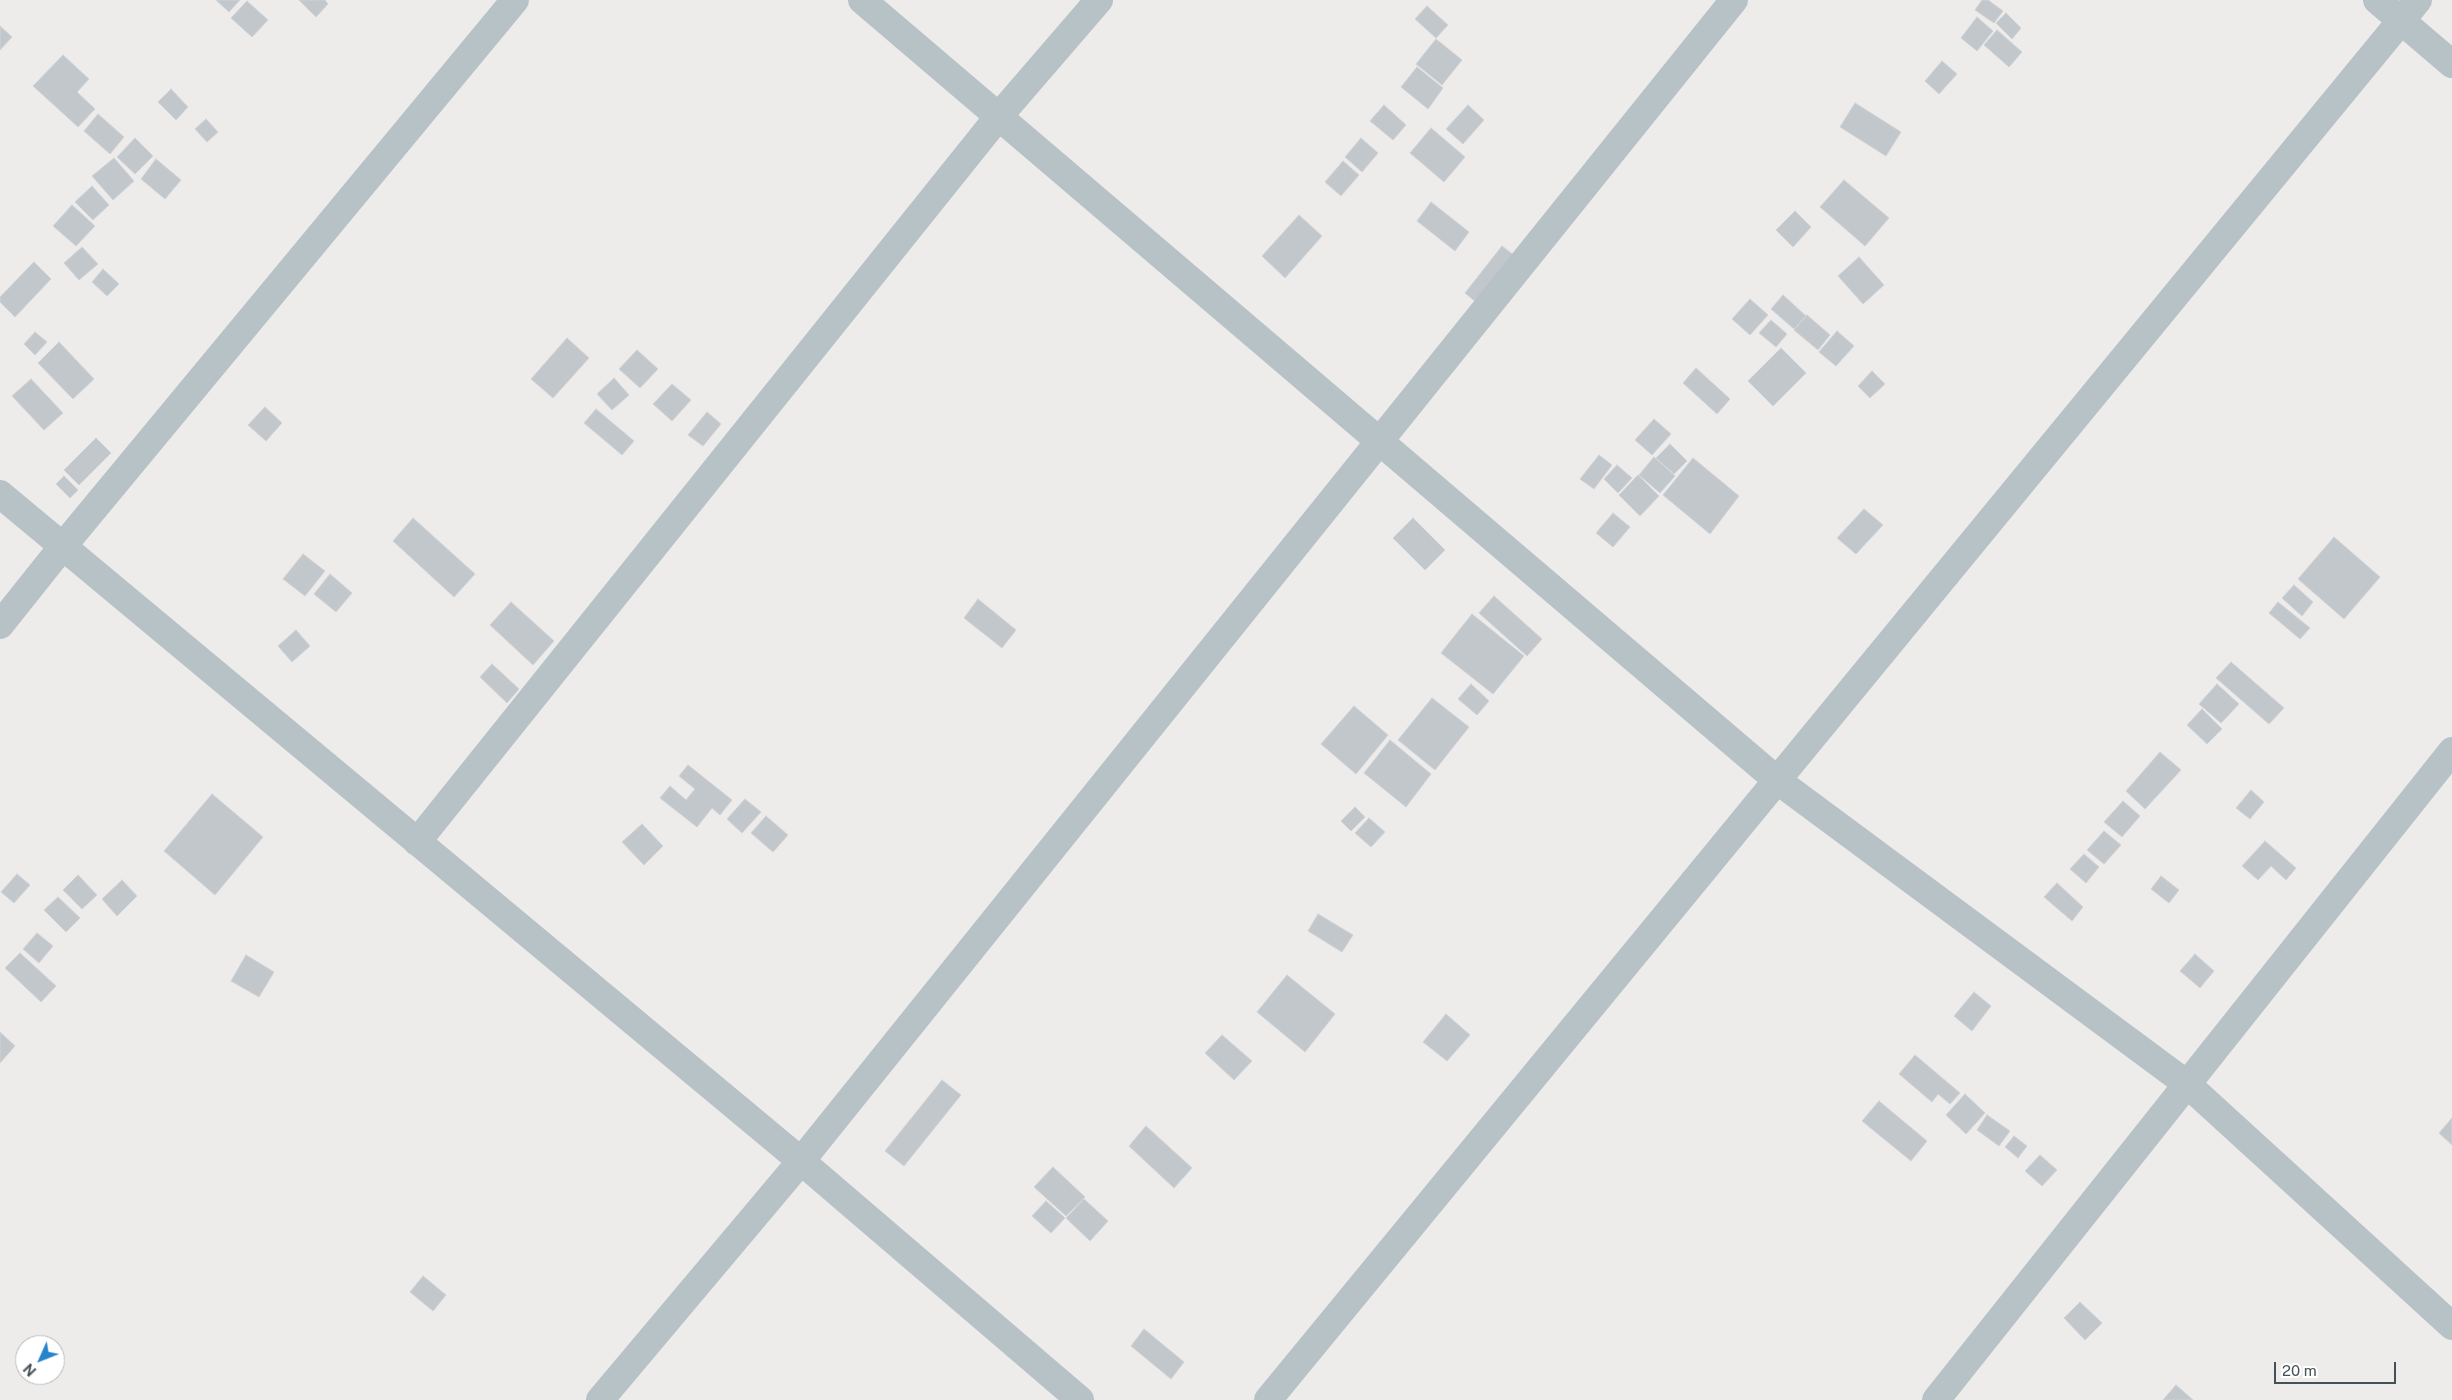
<!DOCTYPE html>
<html>
<head>
<meta charset="utf-8">
<style>
	body { margin:0 }
	#map { position:relative; width:2452px; height:1400px; overflow:hidden; background:#eeebeb; font-family:"Public Sans",sans-serif }
	canvas { display:block }
	.north { position:absolute; left:15px; top:1335px; width:50px; height:50px; box-sizing:border-box; background:#fff; border:1px solid #b5b9bc; border-radius:50%; rotate:226deg; font-size:14px; font-weight:700; line-height:20px; text-align:center; color:#455157 }
	.north::after { content:''; display:block; margin:auto; width:18px; height:22px; background:#2684cd; clip-path:polygon(50% 0,100% 100%,50% 72%,0 100%) }
	.scale { position:absolute; left:2274px; top:1362px; width:122px; height:22px; box-sizing:border-box; border:2px solid #455157; border-top:0; padding-left:6px; font-size:15px; line-height:18px; white-space:nowrap; color:#455157; -webkit-text-stroke:4px #fff; paint-order:stroke }
</style>
</head>
<body>
<div id="map">
<canvas width="2452" height="1400"></canvas>
<div class="north">N</div>
<div class="scale">20 m</div>
</div>
<script>
const context = document.querySelector('canvas').getContext('2d');
context.lineJoin = 'round';
function fill(path, color) {
  context.fillStyle = color;
  context.fill(path, 'evenodd');
}
function poly(rows) {
  const path = new Path2D();
  for (const r of rows) {
    path.moveTo(r[0], r[1]);
    for (let i = 2; i < r.length; i += 2) path.lineTo(r[i], r[i + 1]);
  }
  return path;
}
function trace(path, color, width, dash) {
  context.strokeStyle = color;
  context.lineWidth = width;
  context.lineCap = dash ? 'butt' : 'round';
  context.setLineDash(dash || []);
  context.stroke(path);
}
const building = poly([
	[216,0,240,0,229,12,216,0],
	[299,0,325,0,328,4,316,17,299,0],
	[1982,0,1988,0,2003,11,1994,23,1975,10,1982,0],
	[247,1,268,20,252,37,231,18,247,1],
	[1427,6,1448,25,1436,38,1415,19,1427,6],
	[2006,13,2021,28,2012,39,1996,23,2006,13],
	[1977,17,1993,31,1977,51,1961,38,1977,17],
	[0,26,12,37,0,50,0,26],
	[1997,30,2022,52,2009,67,1984,45,1997,30],
	[1436,39,1462,60,1442,85,1416,64,1436,39],
	[63,55,89,79,77,92,95,109,78,127,33,86,63,55],
	[1942,61,1957,74,1939,94,1925,81,1942,61],
	[1417,67,1443,88,1428,109,1401,87,1417,67],
	[171,89,188,107,176,120,158,102,171,89],
	[1855,103,1901,132,1886,156,1840,127,1855,103],
	[1384,105,1406,125,1393,140,1370,121,1384,105],
	[1468,105,1484,120,1463,144,1446,129,1468,105],
	[98,114,124,137,110,154,84,131,98,114],
	[206,119,218,132,207,142,195,129,206,119],
	[1431,128,1465,157,1444,182,1410,153,1431,128],
	[135,138,153,156,135,174,117,157,135,138],
	[1361,138,1378,153,1362,172,1345,157,1361,138],
	[114,158,134,181,113,200,92,176,114,158],
	[156,159,181,180,165,199,141,179,156,159],
	[1343,161,1359,175,1341,196,1325,182,1343,161],
	[1844,180,1889,218,1865,246,1820,207,1844,180],
	[92,186,109,205,93,220,75,202,92,186],
	[1431,202,1469,232,1455,251,1417,221,1431,202],
	[72,205,95,226,76,246,53,226,72,205],
	[1795,211,1811,227,1793,247,1776,230,1795,211],
	[1299,215,1322,236,1285,278,1262,256,1299,215],
	[1502,246,1515,256,1477,303,1465,293,1502,246],
	[82,247,98,264,79,280,64,263,82,247],
	[1859,257,1884,285,1863,304,1838,276,1859,257],
	[34,262,51,279,15,317,0,302,0,297,34,262],
	[103,269,119,284,107,296,92,282,103,269],
	[1783,295,1806,316,1794,329,1771,309,1783,295],
	[1750,299,1768,315,1750,335,1732,319,1750,299],
	[1807,315,1830,335,1818,350,1794,330,1807,315],
	[1771,320,1787,334,1776,347,1759,333,1771,320],
	[1837,331,1854,346,1836,366,1819,352,1837,331],
	[35,332,47,342,35,355,24,344,35,332],
	[567,338,589,358,553,398,531,379,567,338],
	[59,342,94,379,73,399,38,363,59,342],
	[1781,348,1806,373,1773,406,1748,381,1781,348],
	[637,350,658,369,640,388,619,369,637,350],
	[1696,368,1730,399,1717,414,1683,383,1696,368],
	[1872,371,1885,384,1870,398,1858,386,1872,371],
	[614,378,629,395,612,410,597,394,614,378],
	[31,379,63,413,44,430,12,396,31,379],
	[672,384,691,400,672,421,653,404,672,384],
	[265,407,282,423,266,441,248,425,265,407],
	[596,409,634,441,622,455,584,423,596,409],
	[707,412,721,424,703,446,688,435,707,412],
	[1654,419,1671,434,1652,455,1635,440,1654,419],
	[96,438,111,453,79,485,64,470,96,438],
	[1670,444,1687,461,1674,474,1656,458,1670,444],
	[1599,455,1612,465,1594,489,1580,479,1599,455],
	[1654,457,1675,476,1660,493,1639,475,1654,457],
	[1693,458,1739,496,1710,534,1663,495,1693,458],
	[1617,465,1632,478,1618,493,1604,479,1617,465],
	[1638,475,1659,496,1640,516,1619,495,1638,475],
	[64,476,78,490,70,498,56,484,64,476],
	[1864,509,1883,525,1856,554,1837,538,1864,509],
	[1613,513,1630,527,1613,547,1596,533,1613,513],
	[413,518,475,574,454,597,393,541,413,518],
	[1413,518,1445,550,1425,570,1393,538,1413,518],
	[2334,537,2380,577,2344,619,2298,579,2334,537],
	[303,554,325,571,305,596,283,579,303,554],
	[330,574,352,593,336,612,314,594,330,574],
	[2294,585,2313,602,2302,616,2282,598,2294,585],
	[1494,596,1542,639,1527,656,1479,613,1494,596],
	[978,599,1016,630,1002,648,964,618,978,599],
	[511,602,554,641,533,665,490,625,511,602],
	[2278,602,2310,628,2300,639,2269,613,2278,602],
	[1472,614,1524,656,1493,694,1441,653,1472,614],
	[296,630,310,646,292,662,278,646,296,630],
	[2231,662,2284,708,2269,724,2216,678,2231,662],
	[492,664,519,689,507,703,480,677,492,664],
	[1471,684,1489,701,1477,715,1458,699,1471,684],
	[2217,684,2239,704,2221,723,2199,704,2217,684],
	[1432,698,1469,727,1435,770,1398,740,1432,698],
	[1354,706,1388,735,1356,774,1321,744,1354,706],
	[2202,709,2222,729,2207,744,2187,725,2202,709],
	[1390,740,1431,774,1406,807,1364,773,1390,740],
	[2160,752,2181,770,2145,809,2126,791,2160,752],
	[688,765,732,800,720,815,712,808,697,827,660,798,670,786,686,800,695,789,679,776,688,765],
	[2251,790,2264,802,2250,819,2236,808,2251,790],
	[212,794,263,837,215,895,164,851,212,794],
	[745,799,761,812,742,833,727,819,745,799],
	[2123,801,2140,816,2122,837,2104,822,2123,801],
	[1355,807,1365,817,1351,831,1341,821,1355,807],
	[766,816,788,835,773,852,751,833,766,816],
	[1369,818,1385,832,1371,847,1355,833,1369,818],
	[642,824,663,846,644,865,622,842,642,824],
	[2104,831,2121,845,2104,864,2087,850,2104,831],
	[2265,841,2296,868,2286,880,2271,866,2258,880,2242,866,2265,841],
	[2084,854,2099,867,2086,883,2070,869,2084,854],
	[17,874,30,885,14,903,1,892,17,874],
	[78,875,97,895,82,909,63,890,78,875],
	[2161,876,2179,890,2169,903,2151,889,2161,876],
	[122,880,137,896,117,916,102,899,122,880],
	[2057,883,2083,907,2072,921,2044,897,2057,883],
	[58,897,80,918,66,932,44,910,58,897],
	[1318,914,1353,935,1342,952,1308,931,1318,914],
	[37,933,53,946,39,963,23,949,37,933],
	[20,953,56,986,41,1002,5,968,20,953],
	[2195,954,2214,971,2200,988,2180,971,2195,954],
	[246,955,274,972,259,997,231,981,246,955],
	[1287,975,1335,1014,1305,1052,1257,1012,1287,975],
	[1974,992,1991,1006,1972,1031,1954,1016,1974,992],
	[1446,1014,1470,1035,1447,1061,1423,1042,1446,1014],
	[0,1032,15,1046,0,1063,0,1032],
	[1222,1035,1252,1061,1234,1080,1205,1053,1222,1035],
	[1915,1055,1960,1093,1950,1104,1938,1094,1932,1102,1899,1074,1915,1055],
	[942,1080,961,1095,904,1166,885,1151,942,1080],
	[1965,1094,1985,1113,1966,1134,1946,1115,1965,1094],
	[1879,1101,1927,1141,1911,1161,1862,1121,1879,1101],
	[1987,1115,2010,1131,1999,1146,1977,1130,1987,1115],
	[2452,1118,2452,1145,2439,1133,2452,1118],
	[1146,1126,1192,1168,1174,1188,1129,1146,1146,1126],
	[2014,1136,2027,1146,2018,1158,2005,1147,2014,1136],
	[2040,1155,2057,1170,2042,1186,2025,1171,2040,1155],
	[1053,1167,1085,1197,1066,1216,1034,1187,1053,1167],
	[1084,1199,1108,1221,1090,1241,1066,1218,1084,1199],
	[1046,1201,1065,1218,1051,1233,1032,1216,1046,1201],
	[423,1276,446,1295,433,1311,410,1292,423,1276],
	[2080,1302,2102,1323,2085,1340,2064,1318,2080,1302],
	[1144,1329,1184,1362,1171,1379,1131,1346,1144,1329],
	[2176,1385,2193,1400,2163,1400,2176,1385]
]);
fill(building, '#c2c7cb');
trace(building, '#cfd2d6', 1);
trace(poly([
	[862,0,1778,781,2187,1084,2452,1326],
	[2377,0,2452,64],
	[0,494,801,1161,1080,1400],
	[0,625,63,546,515,0],
	[417,842,999,116,1099,0],
	[600,1400,801,1161,1734,0],
	[1268,1400,2418,0],
	[1936,1400,2452,751]
]), '#b7c2c7', 28);
</script>
</body>
</html>
